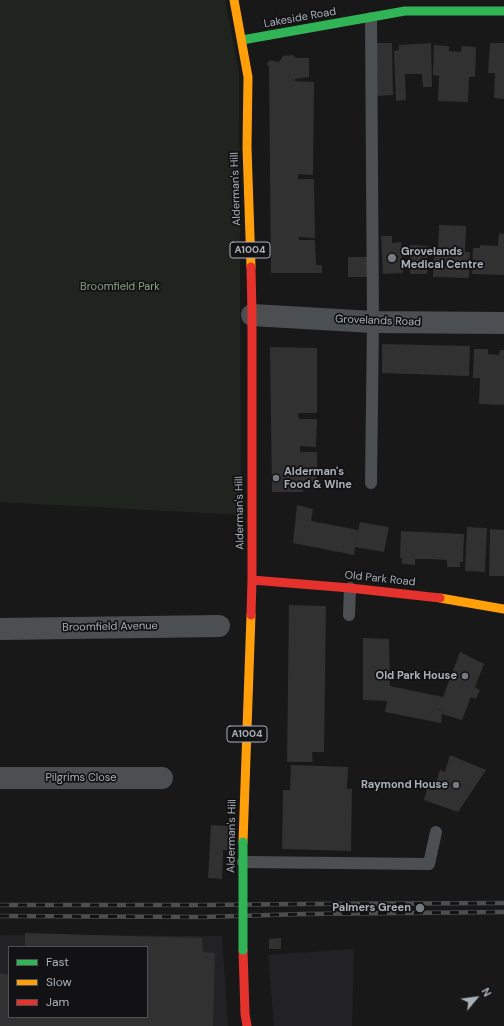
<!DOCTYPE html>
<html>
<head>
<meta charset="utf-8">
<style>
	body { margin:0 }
	#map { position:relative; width:504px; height:1026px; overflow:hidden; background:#181818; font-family:"DM Sans",sans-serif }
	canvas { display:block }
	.legend { position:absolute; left:8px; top:946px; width:140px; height:72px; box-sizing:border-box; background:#121214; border:1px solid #4e5256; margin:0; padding:5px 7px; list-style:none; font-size:12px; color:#a9b1b8 }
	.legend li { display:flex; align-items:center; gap:8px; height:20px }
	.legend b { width:20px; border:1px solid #4e5256 }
	.north { position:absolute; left:456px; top:978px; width:40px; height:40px; -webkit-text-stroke:3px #121214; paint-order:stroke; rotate:61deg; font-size:11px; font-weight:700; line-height:16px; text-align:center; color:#a9b1b8 }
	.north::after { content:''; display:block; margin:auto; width:14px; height:18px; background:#a9b1b8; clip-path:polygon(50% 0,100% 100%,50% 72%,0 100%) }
</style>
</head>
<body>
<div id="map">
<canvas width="504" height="1026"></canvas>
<ul class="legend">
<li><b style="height:5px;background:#30b455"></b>Fast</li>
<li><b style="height:5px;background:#ff9f0a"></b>Slow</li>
<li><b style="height:5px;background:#e5322d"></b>Jam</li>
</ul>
<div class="north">N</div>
</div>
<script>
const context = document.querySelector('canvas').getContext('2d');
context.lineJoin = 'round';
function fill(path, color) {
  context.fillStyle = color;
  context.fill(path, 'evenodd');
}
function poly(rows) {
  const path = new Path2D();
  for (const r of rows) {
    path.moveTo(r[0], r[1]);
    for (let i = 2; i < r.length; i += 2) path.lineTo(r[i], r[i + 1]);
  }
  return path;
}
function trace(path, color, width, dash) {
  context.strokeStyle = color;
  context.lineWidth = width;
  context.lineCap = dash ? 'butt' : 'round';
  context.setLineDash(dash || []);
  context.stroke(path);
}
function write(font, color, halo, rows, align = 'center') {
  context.font = font + ' "DM Sans",sans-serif';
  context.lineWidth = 3.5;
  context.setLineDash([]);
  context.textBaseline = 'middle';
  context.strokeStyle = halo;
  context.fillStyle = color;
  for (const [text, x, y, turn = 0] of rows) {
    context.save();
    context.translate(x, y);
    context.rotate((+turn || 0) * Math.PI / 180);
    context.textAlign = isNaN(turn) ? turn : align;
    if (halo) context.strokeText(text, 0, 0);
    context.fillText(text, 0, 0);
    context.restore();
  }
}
fill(poly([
	[0,935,222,936,228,1026,0,1026],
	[9,947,147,947,147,1017,9,1017],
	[354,949,352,1026,274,1026,268,955]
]), '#222224');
fill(poly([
	[0,0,225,0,239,72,241,515,0,502]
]), '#1f251e');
fill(poly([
	[375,43,392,43,393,95,376,96],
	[431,43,432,87,423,87,422,74,405,74,406,100,396,101,394,51,399,50,399,45],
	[490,43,504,43,504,99,494,98,495,73,488,73],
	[434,45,449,46,449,51,461,52,462,46,476,47,475,77,469,77,468,102,438,101,439,76,433,75],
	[293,55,296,58,309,58,309,77,295,79,295,81,314,82,313,175,298,174,298,179,314,179,315,238,299,237,299,240,315,240,316,265,322,265,322,273,271,273,269,67,267,64,268,62,271,60,276,62,280,61,283,56],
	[439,225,466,226,465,252,470,252,469,278,433,277,434,251,438,252],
	[499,233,504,234,504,275,472,274,473,248,480,248,480,245,498,246],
	[381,236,392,236,392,243,401,242,403,273,383,274],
	[410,245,428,246,427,274,410,274],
	[348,257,367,257,368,277,348,277],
	[382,344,470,346,469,376,382,373],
	[270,347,317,348,317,413,298,413,299,419,317,419,316,447,300,446,300,452,317,452,317,482,303,482,303,492,272,492],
	[474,349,488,349,488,354,499,355,500,350,504,350,504,405,479,404,480,378,473,378],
	[297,505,313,509,311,521,358,530,356,541,360,522,389,527,384,552,355,547,354,555,293,543],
	[467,527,487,528,485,572,465,571],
	[490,529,504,530,504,576,489,576],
	[401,531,464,534,463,562,460,562,460,567,447,567,447,560,431,559,415,559,415,565,402,564,402,558,400,558],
	[289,605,326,606,324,752,312,752,313,762,287,762],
	[363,638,389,639,390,686,443,697,460,652,484,664,475,687,480,690,476,699,471,697,462,720,442,714,439,708,439,709,442,714,441,723,385,712,387,701,363,700],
	[450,755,486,770,458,812,424,800,429,783,435,786,440,770,445,772],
	[291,765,348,767,347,789,352,789,351,851,282,849,283,790,290,790],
	[211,825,229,826,228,850,223,850,222,879,208,878],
	[25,933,202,938,203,952,215,953,213,1026,0,1026,0,973,9,974,9,1017,147,1017,147,947,25,947],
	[281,938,281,949,269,949,269,939]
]), '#313132');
trace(poly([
	[371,483,373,322,371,18],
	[349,615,350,588],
	[243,862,429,864,436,832]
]), '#4c4f51', 12);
trace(poly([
	[252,315,373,322,504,323],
	[0,629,219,626],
	[0,778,162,778]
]), '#4c4f51', 22);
trace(poly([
	[242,40,405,11,504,11]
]), '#30b455', 9);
trace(poly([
	[234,0,248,77,247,147,251,267],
	[440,598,504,609],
	[243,842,251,615]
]), '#ff9f0a', 9);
trace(poly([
	[251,267,252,315,252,580,251,615],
	[252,580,350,588,440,598],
	[243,950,245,1014,247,1026]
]), '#e5322d', 9);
const rail = poly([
	[0,905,204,905,302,904,504,903],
	[0,916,204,917,303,914,504,912]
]);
trace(rail, '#4c4e4f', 4.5);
trace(rail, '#121214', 3, [9]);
trace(poly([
	[243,842,243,950]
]), '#30b455', 9);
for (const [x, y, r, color] of [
	[392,258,5,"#767b80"],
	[276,478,4,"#767b80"],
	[465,676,4,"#767b80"],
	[456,785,4,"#767b80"],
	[420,908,5,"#767b80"]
]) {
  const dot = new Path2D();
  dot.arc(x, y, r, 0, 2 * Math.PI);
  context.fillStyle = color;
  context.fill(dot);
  trace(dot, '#121214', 1.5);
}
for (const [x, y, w] of [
	[250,250,40],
	[247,734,40]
]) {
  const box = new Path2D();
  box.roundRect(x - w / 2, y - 8, w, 16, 3);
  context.fillStyle = '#121214';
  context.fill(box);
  trace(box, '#a9b1b8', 1);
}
write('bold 10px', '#a9b1b8', null, [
	["A1004",250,250],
	["A1004",247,734]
]);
write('11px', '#a9b1b8', '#121214', [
	["Lakeside Road",300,18,-10],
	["Alderman's Hill",236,189,-92],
	["Grovelands Road",378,321,2],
	["Alderman's Hill",240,513,-91],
	["Old Park Road",380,579,6],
	["Broomfield Avenue",110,627,-1],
	["Pilgrims Close",81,778],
	["Alderman's Hill",232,836,-89]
]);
write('bold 11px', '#a9b1b8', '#121214', [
	["Grovelands",401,252,"left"],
	["Medical Centre",401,265,"left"],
	["Alderman's",284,472,"left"],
	["Food & Wine",284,485,"left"],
	["Old Park House",457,676],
	["Raymond House",448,785],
	["Palmers Green",411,908]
], 'right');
write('11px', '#87a381', '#121214', [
	["Broomfield Park",120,287]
]);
</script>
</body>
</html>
